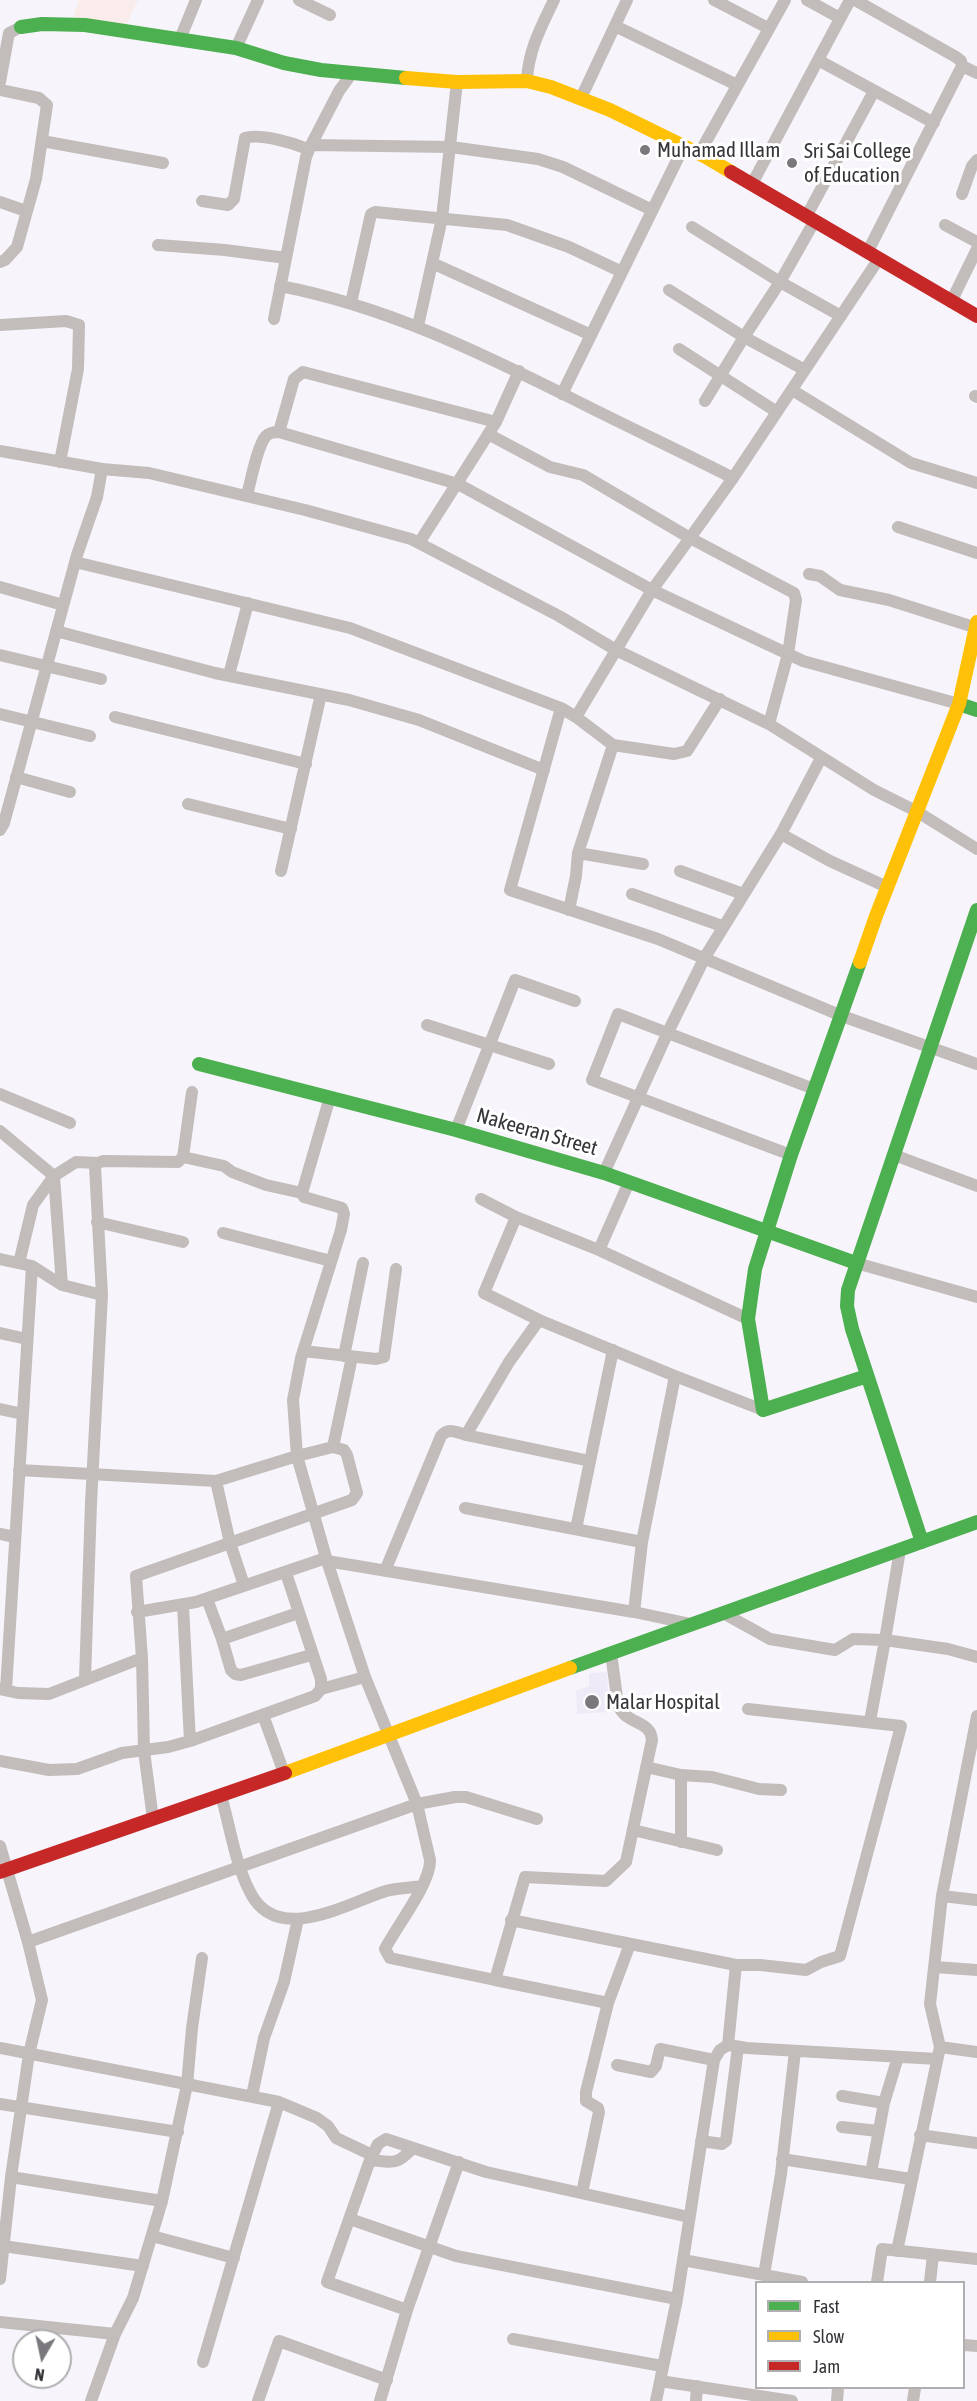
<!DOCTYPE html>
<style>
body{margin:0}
#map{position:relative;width:977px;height:2401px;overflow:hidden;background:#f7f5fb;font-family:"Asap Condensed",sans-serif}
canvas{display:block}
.legend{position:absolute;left:755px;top:2281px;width:210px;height:108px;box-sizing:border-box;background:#fff;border:2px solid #afaeb0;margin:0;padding:8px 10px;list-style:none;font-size:18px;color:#363439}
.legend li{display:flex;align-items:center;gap:12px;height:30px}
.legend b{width:30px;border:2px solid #afaeb0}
.north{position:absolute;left:12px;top:2329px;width:60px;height:60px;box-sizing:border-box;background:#fff;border:2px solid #afaeb0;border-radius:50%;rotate:189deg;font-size:16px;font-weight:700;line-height:24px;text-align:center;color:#363439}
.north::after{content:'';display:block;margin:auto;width:21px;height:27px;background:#7a787d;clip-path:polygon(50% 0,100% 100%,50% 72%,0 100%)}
</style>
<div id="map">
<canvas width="977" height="2401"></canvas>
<ul class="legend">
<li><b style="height:8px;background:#4caf50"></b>Fast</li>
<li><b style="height:8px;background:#ffc107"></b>Slow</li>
<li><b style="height:8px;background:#c62828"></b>Jam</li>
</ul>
<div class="north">N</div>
</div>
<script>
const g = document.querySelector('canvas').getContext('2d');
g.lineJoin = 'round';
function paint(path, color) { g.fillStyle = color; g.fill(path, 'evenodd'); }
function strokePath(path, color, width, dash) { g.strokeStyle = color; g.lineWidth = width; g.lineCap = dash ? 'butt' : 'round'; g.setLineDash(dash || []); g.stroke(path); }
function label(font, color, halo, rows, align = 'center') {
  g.font = font + ' "Asap Condensed",sans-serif'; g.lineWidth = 6; g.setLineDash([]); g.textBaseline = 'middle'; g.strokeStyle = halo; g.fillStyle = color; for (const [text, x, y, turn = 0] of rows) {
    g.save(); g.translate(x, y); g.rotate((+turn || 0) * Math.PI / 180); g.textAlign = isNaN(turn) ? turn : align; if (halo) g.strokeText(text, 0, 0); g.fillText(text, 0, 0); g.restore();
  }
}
const built = new Path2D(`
 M607 1672 609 1712 577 1714 576 1691 589 1686V1673Z`);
const education = new Path2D(`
 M79 0H138L126 26 73 17Z`);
const street = new Path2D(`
 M299 0 330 15
 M714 0 768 28
 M807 0 840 18
 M855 0 956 57 961 61 962 66 867 253
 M615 26 737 85
 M180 39 196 0
 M236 48 258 0
 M818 60 934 123
 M962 66 977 73
 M527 81C528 51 541 27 554 0
 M0 82 9 33 21 27
 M0 90 39 98 47 105 36 179 17 247 5 260 0 262
 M581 98 627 0
 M42 141 163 163
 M311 145 339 91 352 73
 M699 154 785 0
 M752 184 850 0
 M962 194 972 166 977 160
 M202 201 228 205 234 199 245 138C260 133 293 143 308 149
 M0 202 26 211
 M806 217 874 91
 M945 225 977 242
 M692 227 780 282 841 316
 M158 245 225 250 286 258
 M432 263 591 335
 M280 286C385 306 479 352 573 399 626 426 680 451 733 478L878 260
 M669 290 744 337 780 282 814 222
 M951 302 977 249
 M351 303 371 214 375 212 507 225 569 247 622 272
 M274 319 306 157 311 145 451 147 538 159 563 167 652 210
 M0 325 66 321 79 325 78 369 60 462
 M418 326 442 218 457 82
 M679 349 777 412
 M792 390 911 463 977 483
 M562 394 684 146
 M975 396 977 397
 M705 401 744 337 805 370
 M279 432 294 379 303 372 496 422
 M488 434 550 467 583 475 690 538 733 478
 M0 451 102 469 149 473 305 510 411 539 559 616 616 650 769 724 874 790 916 811 977 849
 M247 495C251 481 257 446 266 436 270 432 275 432 279 432L458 484 652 590 803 661 959 704
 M898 527 977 553
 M419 543 496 422 519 371
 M75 562 350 628 561 708
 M809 574 820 576 840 590 889 600 977 628
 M0 587 63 605
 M56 631 215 673 349 700 419 720 544 770
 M0 655 101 679
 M229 675 248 603
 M0 714 90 736
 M115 717 306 764
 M576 717 613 745 674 754 687 751 720 699
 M769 724 788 654 796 600 794 593 690 538 652 590 576 717 561 708 510 890 658 939 842 1016 977 1064
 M16 777 70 792
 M188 804 291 829
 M0 830 4 823 77 555 97 497 102 469
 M781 834 830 861 887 887
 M578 853 643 864
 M281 871 321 694
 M680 871 743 894
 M632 894 722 926
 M569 910 576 876 578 853 613 745
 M427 1025 549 1064
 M0 1094 70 1123
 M330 1097 302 1193 304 1197 342 1208 344 1214 341 1230 301 1358 293 1400 297 1456 327 1561 365 1677 417 1804 430 1860C431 1883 396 1927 385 1949L390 1958 495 1980 525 1877 606 1881 626 1862 652 1740C651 1720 626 1725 618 1705L611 1653
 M456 1130 515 980 575 1001
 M0 1131 54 1176 33 1205 19 1263
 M791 1155 592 1080 618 1014 814 1089
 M894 1155 977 1186
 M183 1157 224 1166 232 1172 266 1185 302 1193
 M604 1173 668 1032 705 957 781 834 821 758
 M481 1199 516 1217 599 1250 748 1319
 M516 1217 484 1293 539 1320
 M97 1222 183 1242
 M223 1233 331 1261
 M599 1250 629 1182
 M0 1259 32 1266 6 1690
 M856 1263 977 1297
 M32 1266 62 1285 102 1295
 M62 1285 54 1176 76 1162 98 1163
 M0 1333 27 1339
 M303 1351 376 1359 384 1357 396 1269
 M344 1356 363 1263
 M675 1376 763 1410
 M0 1409 23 1414
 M466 1435 590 1461
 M333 1447 352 1357
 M19 1470 216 1481 297 1456 333 1447 344 1450 347 1455 357 1493 352 1500 136 1576 142 1658 144 1751 153 1819
 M216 1481 230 1543 244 1585
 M465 1508 642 1542
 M576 1529 613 1350
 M0 1534 15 1537
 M900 1550 885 1640 948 1649 977 1657
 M327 1561 634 1612 691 1624
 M385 1571 441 1436C448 1427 456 1432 466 1435L509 1362 539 1320 675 1376 642 1542 634 1612
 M207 1599 222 1639 231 1670 235 1674 241 1675 311 1655
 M183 1606 190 1741
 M137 1612 196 1602 326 1558
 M723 1613 770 1639 835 1650 853 1639 885 1640 870 1721
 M222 1639 298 1613
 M85 1679 91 1503 102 1295 95 1167 98 1163 103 1161 178 1162 183 1157 192 1092
 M0 1689 18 1693 49 1694 142 1658
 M321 1689 365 1677
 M263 1715 284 1773
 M0 1761 49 1770 77 1769 122 1753 168 1747 190 1741 315 1696 321 1689V1679L286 1573
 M646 1767 681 1775 712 1777 759 1789 781 1790
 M681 1775V1842
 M221 1795C230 1827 235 1863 250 1892 277 1946 345 1904 386 1891 397 1888 410 1888 422 1886
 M633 1830 717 1850
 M0 1846 28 1942 42 2000 29 2054 11 2177 0 2279
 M942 1896 977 1900
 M511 1920 736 1965 728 2045 747 2048 937 2059
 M28 1942 417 1804 455 1797H466L537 1819
 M736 1965H760L806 1970 821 1962 840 1956 901 1726 748 1709
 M935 1967 977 1970
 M495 1980 608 2003
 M940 2047 930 2004 942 1896 977 1716
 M0 2048 279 2102 317 2118 328 2126 336 2138 372 2155
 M617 2065 651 2072 656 2066 660 2049 714 2060
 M252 2096 264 2038 284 1982 298 1919
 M842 2096 884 2103
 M0 2104 178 2132
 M842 2127 878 2131
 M920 2135 977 2143
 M701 2141 722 2144 726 2141 738 2047
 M782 2159 911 2179
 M370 2160C393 2162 396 2166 413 2148
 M871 2173 884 2103 898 2057
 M11 2177 162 2201
 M582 2193 599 2112 598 2108 586 2101V2092L608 2003 630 1944
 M350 2219 456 2256 677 2299
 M152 2236 234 2258
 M3 2246 143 2266
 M897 2251 940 2047 977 2052
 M683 2260 802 2282
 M764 2275 781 2174 795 2051
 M877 2282 882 2249 977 2259
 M930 2282 933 2255
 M407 2310 327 2282 370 2160 378 2144 386 2139 486 2172 689 2217
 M0 2322 115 2334
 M513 2339 662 2366
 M964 2345 977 2346
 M203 2362 279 2102
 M660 2381 792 2401
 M91 2401 115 2334 133 2298 162 2201 187 2085 192 2028 202 1958
 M258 2401 279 2341 387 2380
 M380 2401 407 2310 459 2162
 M656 2401 677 2299 714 2060 720 2050 728 2045
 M696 2401 697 2386
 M837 2401 838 2388
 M913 2401 915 2388`);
const fast = new Path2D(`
 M21 27 42 24 85 25 236 48 284 63 321 70 406 78
 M959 704 977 710
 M860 962 791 1155 755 1269 748 1319 763 1410 867 1376
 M199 1064 456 1130 604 1173 856 1263
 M922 1542 852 1329 847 1306 848 1290 977 910
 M570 1668 977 1522`);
const slow = new Path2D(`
 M406 78 457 82 527 81 551 87 610 110 706 157 731 172
 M860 962 876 916 959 704 977 622
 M285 1773 570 1668`);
const jam = new Path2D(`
 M731 172 977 316
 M0 1872 285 1773`);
const markers = [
 [645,150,6,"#7a787d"],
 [792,163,6,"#7a787d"],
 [592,1702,8,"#7a787d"]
];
const poiNames = [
 ["Muhamad Illam",657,150],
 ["Sri Sai College",804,151],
 ["of Education",804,175],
 ["Malar Hospital",606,1702]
];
const streetNames = [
 ["Nakeeran Street",537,1132,16]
];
paint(built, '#efeaf7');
paint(education, '#faecea');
strokePath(street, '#c2bcba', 12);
strokePath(fast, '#4caf50', 14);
strokePath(slow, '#ffc107', 14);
strokePath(jam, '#c62828', 14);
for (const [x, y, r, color] of markers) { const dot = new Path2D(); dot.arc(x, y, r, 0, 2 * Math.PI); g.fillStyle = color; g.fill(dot); strokePath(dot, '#fff', 2); }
label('21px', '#363439', '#fff', poiNames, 'left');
label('21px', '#363439', '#fff', streetNames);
</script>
